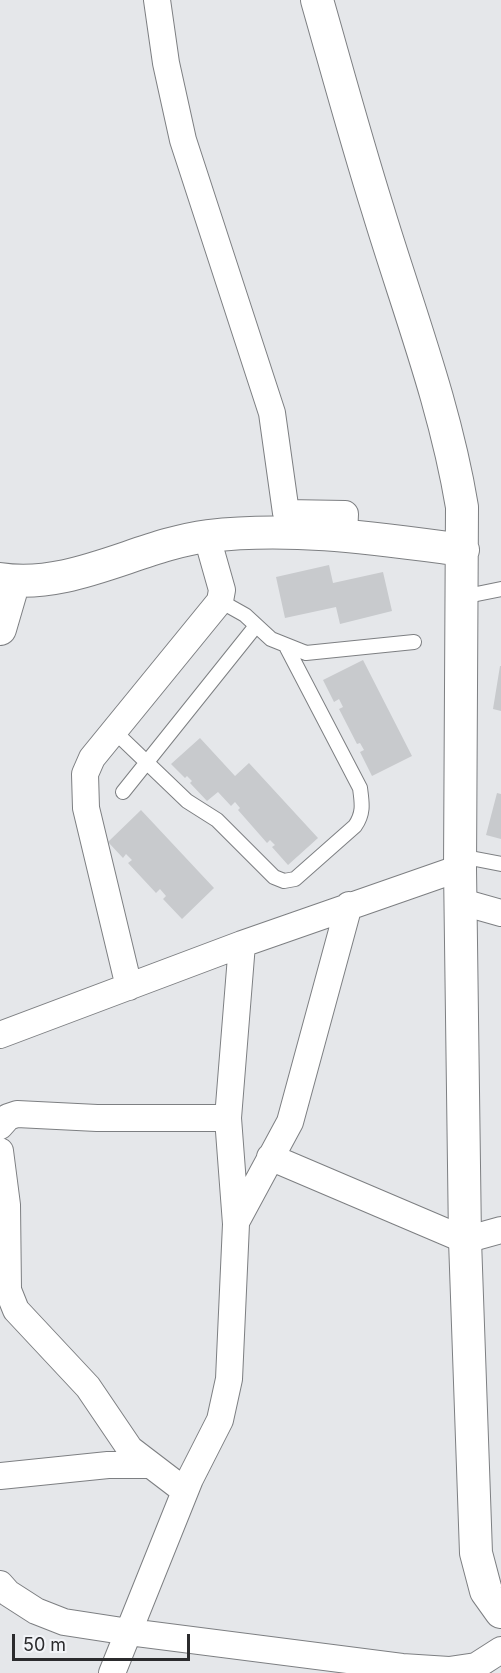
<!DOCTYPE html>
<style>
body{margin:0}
#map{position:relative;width:501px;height:1673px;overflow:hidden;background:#e5e7ea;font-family:Inter,sans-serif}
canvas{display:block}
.scale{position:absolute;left:12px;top:1634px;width:178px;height:27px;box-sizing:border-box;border:3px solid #2b2b2d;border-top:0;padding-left:8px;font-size:18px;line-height:21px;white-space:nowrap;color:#2b2b2d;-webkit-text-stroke:4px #f2f4f8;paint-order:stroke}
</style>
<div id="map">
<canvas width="501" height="1673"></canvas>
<div class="scale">50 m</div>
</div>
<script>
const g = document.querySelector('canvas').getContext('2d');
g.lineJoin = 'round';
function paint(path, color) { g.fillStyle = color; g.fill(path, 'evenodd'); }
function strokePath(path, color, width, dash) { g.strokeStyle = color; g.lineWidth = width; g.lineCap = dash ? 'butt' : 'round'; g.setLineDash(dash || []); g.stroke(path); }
const building = new Path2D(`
 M329 565 333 583 383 572 392 611 340 624 336 607 285 618 276 577Z
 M363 660 412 756 372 776 360 752 364 750 360 743 357 744 339 709 343 707 339 699 334 702 323 680Z
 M500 666H501V711L493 709Z
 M200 738 235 776 249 763 318 838 288 865 272 847 275 845 270 840 267 843 238 810 240 808 235 802 231 806 218 792 207 801 190 783 192 781 187 776 185 778 171 764Z
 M497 793 501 794V839L486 835Z
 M141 810 214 888 182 919 163 899 166 896 160 889 156 893 128 863 132 860 126 854 123 858 108 842Z`);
const service = new Path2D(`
 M462 597 501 589
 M220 601 245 615 271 639 306 653 414 642
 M114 731 187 801 217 820 274 877 284 881 295 879 355 826C364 813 362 803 360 788L287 648
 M123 792 255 627
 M460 856 501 864`);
const minor = new Path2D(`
 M157 0 166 63 183 140 272 413 286 513 345 514 344 535
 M462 902 501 913
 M129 987 86 808 85 774 92 758 220 601 222 590 207 537
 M0 1035 242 944 460 868
 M0 1126 8 1117 17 1114 97 1118H228
 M0 1151 7 1205 8 1290 16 1310 88 1387 130 1449 185 1491
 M270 1157 465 1240 501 1230
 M236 1222 290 1122 349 905
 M0 1476 108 1465H149
 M0 1584 8 1593 36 1611 64 1622 129 1632 402 1667 449 1670 476 1666 501 1650
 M112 1673 190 1479 220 1420 229 1379 236 1224 228 1118 242 944`);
const tertiary = new Path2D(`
 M317 0C337 70 356 140 378 210 408 309 445 404 462 507L460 868 465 1240 476 1553 486 1591 501 1612
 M0 579C73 590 138 545 208 536 294 526 378 539 463 550
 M0 629 14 581`);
paint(building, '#c8cacd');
strokePath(service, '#7d7f82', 16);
strokePath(minor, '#7d7f82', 28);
strokePath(tertiary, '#7d7f82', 34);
strokePath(service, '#fff', 14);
strokePath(minor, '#fff', 26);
strokePath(tertiary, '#fff', 32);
</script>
